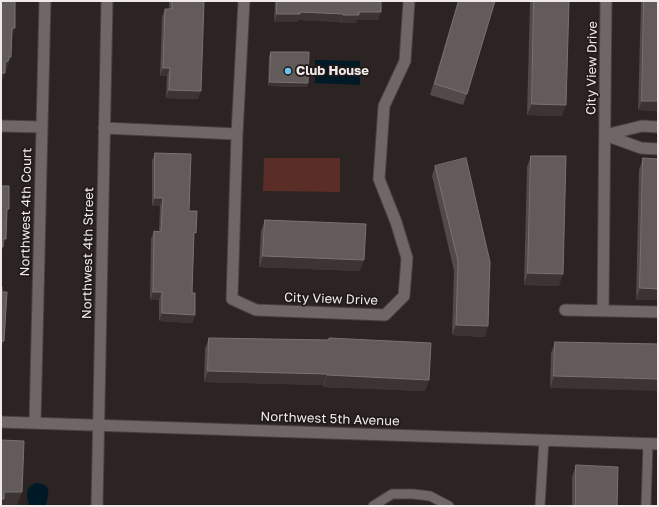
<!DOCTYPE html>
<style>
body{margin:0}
#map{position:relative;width:659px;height:507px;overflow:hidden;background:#2b2422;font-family:"Golos Text",sans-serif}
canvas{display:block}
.frame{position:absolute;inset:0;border:2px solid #efeae9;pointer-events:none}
</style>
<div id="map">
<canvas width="659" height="507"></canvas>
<div class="frame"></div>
</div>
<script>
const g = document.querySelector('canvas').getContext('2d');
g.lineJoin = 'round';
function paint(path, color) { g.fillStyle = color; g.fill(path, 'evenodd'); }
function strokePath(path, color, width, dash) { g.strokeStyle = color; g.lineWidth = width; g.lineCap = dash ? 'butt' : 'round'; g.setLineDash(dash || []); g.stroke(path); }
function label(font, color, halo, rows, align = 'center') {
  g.font = font + ' "Golos Text",sans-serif'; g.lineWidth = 3.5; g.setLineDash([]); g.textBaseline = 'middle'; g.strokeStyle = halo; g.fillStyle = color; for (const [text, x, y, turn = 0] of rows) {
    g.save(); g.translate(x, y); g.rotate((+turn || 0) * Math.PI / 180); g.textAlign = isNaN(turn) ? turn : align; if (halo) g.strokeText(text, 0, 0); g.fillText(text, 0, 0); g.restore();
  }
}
const green = new Path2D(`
 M264 158H340V192L263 191Z`);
const water = new Path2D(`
 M315 60 360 61V85L315 83Z
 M35 483C54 484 48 493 46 506H28L29 504C26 495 25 488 35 483Z`);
const service = new Path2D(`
 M373 506 392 494H413L430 496 449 506
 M540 506 544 440
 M646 506 648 443`);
const minor = new Path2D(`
 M244 1 237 134 232 299 256 310 385 315 404 296 407 258 396 222 379 179 384 106 405 61 409 1
 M1 126 42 127
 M104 128 237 134
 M605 135 641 148 658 149
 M605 135 642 126 658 127
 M565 310 658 312
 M603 310 606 1
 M1 422 658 444
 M35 423 45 1`);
const tertiary = new Path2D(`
 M97 506 107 1`);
const wall = new Path2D(`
 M169 1H204L198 99 166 98 167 76H160L162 17 165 9H169Z
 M275 1H381L378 20H357L356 23H340V22L298 20 297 22H274Z
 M458 1H495L467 94 463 105 430 95Z
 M530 1H569L562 116 527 115Z
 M641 1H658V111L638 110Z
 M271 52 308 83 307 87 268 86 269 56Z
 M155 153 189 211 193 239 192 293 195 315 192 323 159 321V300H150L151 239 154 231 159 232 160 206H152V161Z
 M531 156 559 286 524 285 527 167Z
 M643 158 658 300H636L639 170Z
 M435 166 485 337 452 335 454 271 432 176Z
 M265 220 360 271 259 267 261 231Z
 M209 338 328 340 329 338 425 391 323 387V385L204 382 205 349Z
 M555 342 658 344 550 388 551 353Z
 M576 465 617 506H572V477Z`);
const shadedWall = new Path2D(`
 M300 12 343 14 340 22 298 20 297 22H274L277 14Z
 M359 12H381L378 20H357L356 23H340L343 15Z
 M12 28H15L8 47Z
 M9 57H11L1 84V73L5 62Z
 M163 68H170L167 76H160Z
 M270 82 308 83 307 87 268 86Z
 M169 90 201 91 198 99 166 98Z
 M642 101H658V111L638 110Z
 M532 104 566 105 562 116 527 115Z
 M155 198H163L160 206H152Z
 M3 239H6L1 253V245Z
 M263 256 364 260 360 271 259 267Z
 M528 273 563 274 559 286 524 285Z
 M640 288 658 289V300H636Z
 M153 292H162L159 300H150Z
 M162 313 195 315 192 323 159 321Z
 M456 325 488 326 485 337 452 335Z
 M1 341H4L1 351Z
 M208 371 327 374 323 385 204 382Z
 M327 375 429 380 425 391 323 387Z
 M554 376 658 379V391L550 388Z
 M4 492H22L17 506H1V499Z`);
const building = new Path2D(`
 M1 1H15V28H12L11 57H9L8 61 5 62V73H1Z
 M172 1H204L201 91 169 90 170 68H163L165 9H172Z
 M277 1H381V12H359V15H343V14L300 12V14H277Z
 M459 1H495L467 94 435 84Z
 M534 1H569L566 105 532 104Z
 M644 1H658V101H642Z
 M271 52H309L308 83 270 82Z
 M155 153 191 154 189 211H197L196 233 194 232 192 293H195V315L162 313V292H153L154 231 161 232 163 198H155Z
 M531 156H566L563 274 528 273Z
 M466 158 490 262 488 326 456 325 458 261 435 166Z
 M643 158 658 159V289L640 288Z
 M1 186H9V209H7L6 239H3V247H1Z
 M265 220 366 224 364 260 263 256Z
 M1 287H2V292H7L4 341H1V347Z
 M209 338 329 340V338L431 343 429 380 327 375V374L208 371Z
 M555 342 658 344V379L554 376Z
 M1 440 24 441 22 492H4V499H1Z
 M576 465 618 467 617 506H576Z`);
const markers = [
 [288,71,4,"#69c4f1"]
];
const streetNames = [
 ["City View Drive",592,68,-89],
 ["Northwest 4th Court",26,212,-89],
 ["Northwest 4th Street",88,253,-89],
 ["City View Drive",331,299,2],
 ["Northwest 5th Avenue",330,419,2]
];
const poiNames = [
 ["Club House",296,71]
];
paint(green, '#5a2e27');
paint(water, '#001927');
strokePath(service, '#484241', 11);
strokePath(minor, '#484241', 13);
strokePath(tertiary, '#484241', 13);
strokePath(service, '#6f6665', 9);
strokePath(minor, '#6f6665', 11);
strokePath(tertiary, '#6f6665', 11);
paint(wall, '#514a48');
paint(shadedWall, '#3b3432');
paint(building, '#625b59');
strokePath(building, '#787270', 1);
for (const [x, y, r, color] of markers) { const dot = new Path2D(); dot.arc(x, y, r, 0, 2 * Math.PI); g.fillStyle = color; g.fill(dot); strokePath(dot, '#211a19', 1.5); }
label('13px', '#efeae9', '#211a19', streetNames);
label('bold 13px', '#efeae9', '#211a19', poiNames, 'left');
</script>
